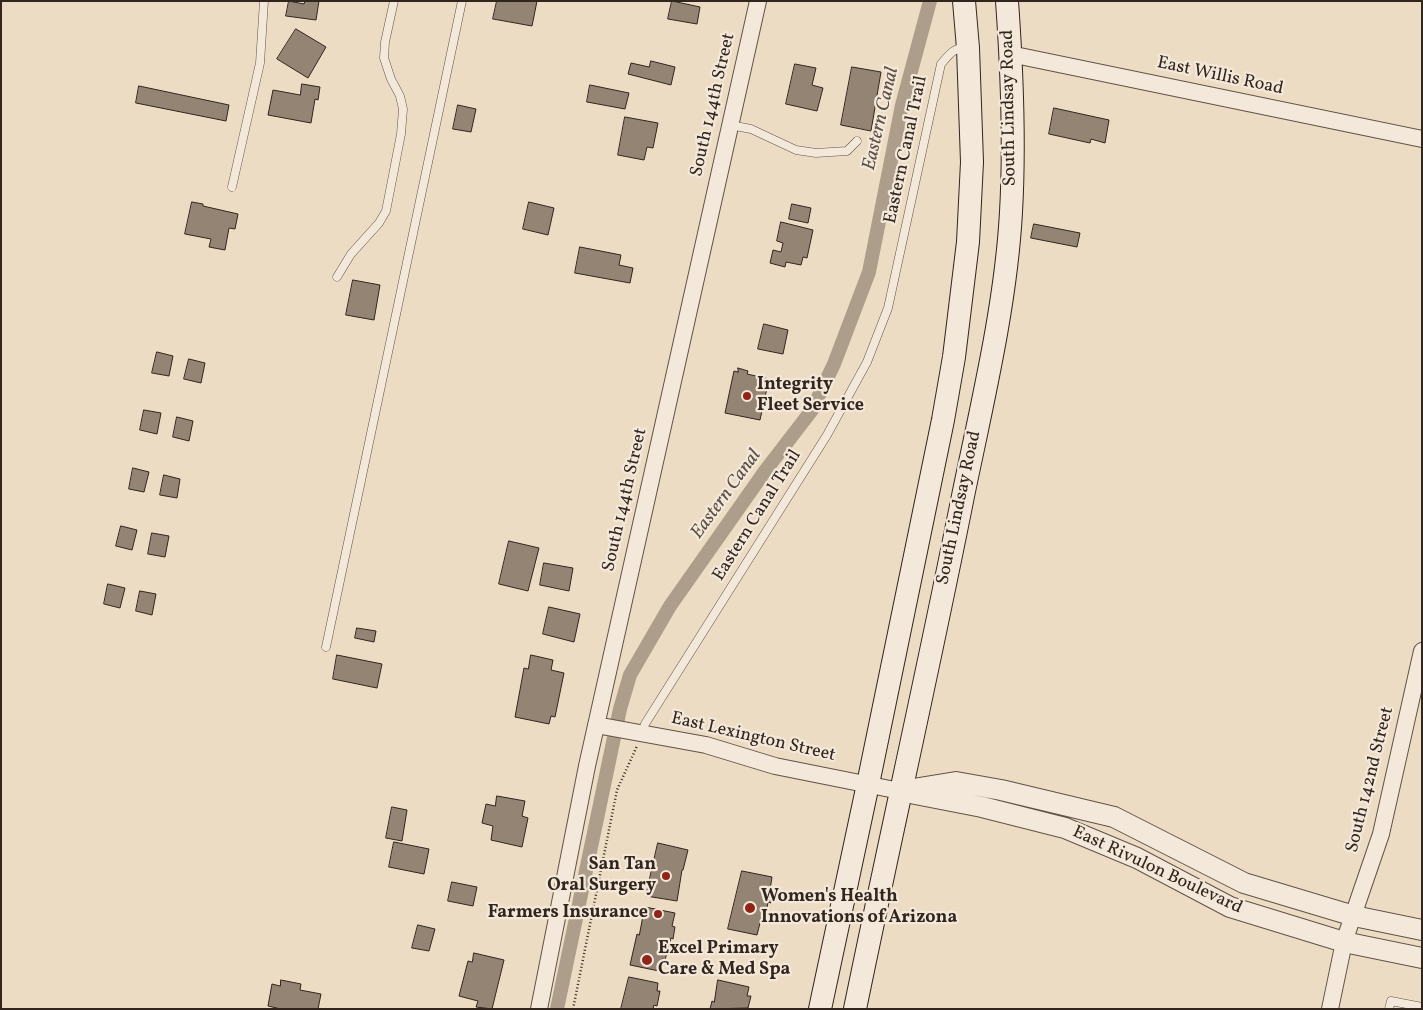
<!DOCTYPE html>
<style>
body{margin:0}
#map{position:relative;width:1423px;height:1010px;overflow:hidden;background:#eddcc4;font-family:Vollkorn,serif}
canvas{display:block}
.frame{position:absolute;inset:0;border:2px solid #31251d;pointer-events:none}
</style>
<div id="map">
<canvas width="1423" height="1010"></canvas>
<div class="frame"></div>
</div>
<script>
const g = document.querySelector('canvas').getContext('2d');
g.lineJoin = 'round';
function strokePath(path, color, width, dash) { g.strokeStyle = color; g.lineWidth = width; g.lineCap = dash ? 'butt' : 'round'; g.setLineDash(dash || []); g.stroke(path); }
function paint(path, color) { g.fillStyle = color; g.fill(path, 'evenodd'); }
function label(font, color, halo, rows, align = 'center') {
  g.font = font + ' Vollkorn,serif'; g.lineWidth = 4.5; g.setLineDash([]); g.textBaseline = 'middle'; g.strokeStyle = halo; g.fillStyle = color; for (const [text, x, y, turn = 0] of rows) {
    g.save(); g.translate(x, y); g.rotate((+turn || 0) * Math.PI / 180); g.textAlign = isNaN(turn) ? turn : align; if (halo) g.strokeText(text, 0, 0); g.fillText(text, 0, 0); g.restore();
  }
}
const canal = new Path2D(`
 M557 1009 620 709 630 675 670 606 765 471 812 410 834 364 869 272 902 105 930 1`);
const building = new Path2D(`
 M289 1 304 4 305 1H319L316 20 286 16Z
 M497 1H537L532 26 493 19Z
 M672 1 700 7 697 24 668 19Z
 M296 29 326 47 308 78 277 59Z
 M651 61 675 67 671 85 628 74 631 63 649 67Z
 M795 64 816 68 812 85 823 88 817 111 786 104Z
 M852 67 881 72 871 131 841 125Z
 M302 84 320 87 318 100 315 99 311 123 268 115 273 90 300 95Z
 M590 85 629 93 625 109 587 102Z
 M139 86 229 105 226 121 136 103Z
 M458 105 476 109 471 132 453 129Z
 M1054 108 1109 120 1105 143 1091 139 1090 143 1049 134Z
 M625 117 658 123 653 148 647 147 644 160 618 155Z
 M192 202 203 204V206L238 214 235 229 229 228 225 250 209 247 211 239 185 234Z
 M529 202 554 208 548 235 523 229Z
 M792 204 811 208 808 223 789 219Z
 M781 222 813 230 807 258 803 257 801 265 786 262 785 267 770 263 773 250 781 252 783 243 777 241Z
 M1034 224 1080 233 1077 247 1031 238Z
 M580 247 621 255 619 265 633 268 630 283 575 273Z
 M353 280 380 285 374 320 346 315Z
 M764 324 788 330 783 354 758 349Z
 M157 352 173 356 169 376 152 373Z
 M189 359 205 363 201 383 184 379Z
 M738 368 748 371 747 374 769 379 760 420 725 413 734 371 738 372Z
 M144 410 161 413 157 434 140 430Z
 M177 417 193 421 189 441 173 437Z
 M133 468 149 472 144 492 129 489Z
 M164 475 180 479 177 498 160 495Z
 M121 526 137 530 132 550 116 546Z
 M152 533 169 536 165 557 148 554Z
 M509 541 539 548 528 591 499 584Z
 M544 563 573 568 569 591 540 585Z
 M108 584 125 588 120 608 104 604Z
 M140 591 156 594 152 615 136 611Z
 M549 607 580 614 574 642 543 634Z
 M357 628 376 631 374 642 355 638Z
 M337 655 382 664 377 688 333 679Z
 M531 655 553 660 551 670 564 673 555 717 551 716 549 724 515 717 524 668 528 669Z
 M497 796 525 801 522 816 528 818 522 847 491 840 493 826 482 823 486 804 495 806Z
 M392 807 407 810 402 841 386 838Z
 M394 842 429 849 424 874 389 867Z
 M658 843 688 850 683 870H682L677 901 646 896Z
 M742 871 772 877 770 890 773 891 771 903 768 902 766 914H764L762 923H760L757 935 728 929Z
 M452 882 477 887 473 906 448 901Z
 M645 907 675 913 672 926 675 927 673 939 671 938 665 960 662 959 659 971 630 965 637 934 639 935Z
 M418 925 435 929 429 951 412 948Z
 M474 953 504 960 492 1009 476 1007 478 1001 459 996 468 961 472 962Z
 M629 977 658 983 657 991H660L657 1006 654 1005 653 1009H621Z
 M281 980 301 984 300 990 321 994 318 1009H281L268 1006 272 984 280 986Z
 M718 980 749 987 747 996H751L748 1008 710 1009 712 1001 714 1002Z`);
const path = new Path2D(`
 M573 1009 617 790 637 746`);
const service = new Path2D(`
 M730 125 751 129 796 150 816 153 847 151 857 141
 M232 187 260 63 264 1
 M337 277 351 254 379 223 386 211 401 134 403 109 400 96 391 79 384 58 385 42 394 1
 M326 647 462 1
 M642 733 645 724 827 435 867 362 888 308 941 64C948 56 954 47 965 48
 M1389 1009 1391 1001 1422 1007`);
const minor = new Path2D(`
 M1010 54 1422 139
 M596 725 706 745 775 766 900 791
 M539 1009 587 766 758 1
 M1330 1009 1344 942 1381 834 1422 651`);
const tertiary = new Path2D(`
 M913 789 956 782 1001 790 1114 817 1244 883 1354 916 1422 930
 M900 791 982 807 1065 828 1137 858 1230 907 1344 942 1422 958`);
const secondary = new Path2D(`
 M820 1009 868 784 943 420 954 357 968 242 972 162 968 48 964 1
 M855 1009C890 838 929 667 963 496 982 404 1006 305 1011 212 1015 142 1012 71 1007 1`);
const markers = [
 [747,396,5,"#8f2418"],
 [666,876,5,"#8f2418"],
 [750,908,6,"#8f2418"],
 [658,914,5,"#8f2418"],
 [647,960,6,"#8f2418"]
];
const streetNames = [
 ["East Willis Road",1220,77,12],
 ["South 144th Street",714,105,-77],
 ["South Lindsay Road",1010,108,-91],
 ["Eastern Canal Trail",907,150,-78],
 ["South 144th Street",626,500,-77],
 ["South Lindsay Road",960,508,-78],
 ["Eastern Canal Trail",758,516,-58],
 ["East Lexington Street",753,738,13],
 ["South 142nd Street",1371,780,-76],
 ["East Rivulon Boulevard",1157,871,25]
];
const poiNames = [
 ["Integrity",757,386],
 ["Fleet Service",757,407],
 ["San Tan",656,866,"right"],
 ["Oral Surgery",656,887,"right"],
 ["Women's Health",761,898],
 ["Innovations of Arizona",761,919],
 ["Farmers Insurance",648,914,"right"],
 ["Excel Primary",658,950],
 ["Care & Med Spa",658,971]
];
const waterNames = [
 ["Eastern Canal",882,119,-77],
 ["Eastern Canal",727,495,-54]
];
strokePath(canal, '#ad9e8b', 14);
paint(building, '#938474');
strokePath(building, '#31251d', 1);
strokePath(service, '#605347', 9);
strokePath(minor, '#605347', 18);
strokePath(tertiary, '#605347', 22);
strokePath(secondary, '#31251d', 24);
strokePath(path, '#31251d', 2.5, [1, 2.5]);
strokePath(service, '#f3e8d9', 8);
strokePath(minor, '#f3e8d9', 16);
strokePath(tertiary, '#f3e8d9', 20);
strokePath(secondary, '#f3e8d9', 22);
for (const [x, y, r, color] of markers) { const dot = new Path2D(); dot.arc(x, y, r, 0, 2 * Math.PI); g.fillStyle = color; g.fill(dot); strokePath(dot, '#f3e8d9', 2); }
label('18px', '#31251d', '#f3e8d9', streetNames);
label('bold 18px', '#31251d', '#f3e8d9', poiNames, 'left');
label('italic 19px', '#5c4f44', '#f3e8d9', waterNames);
</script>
